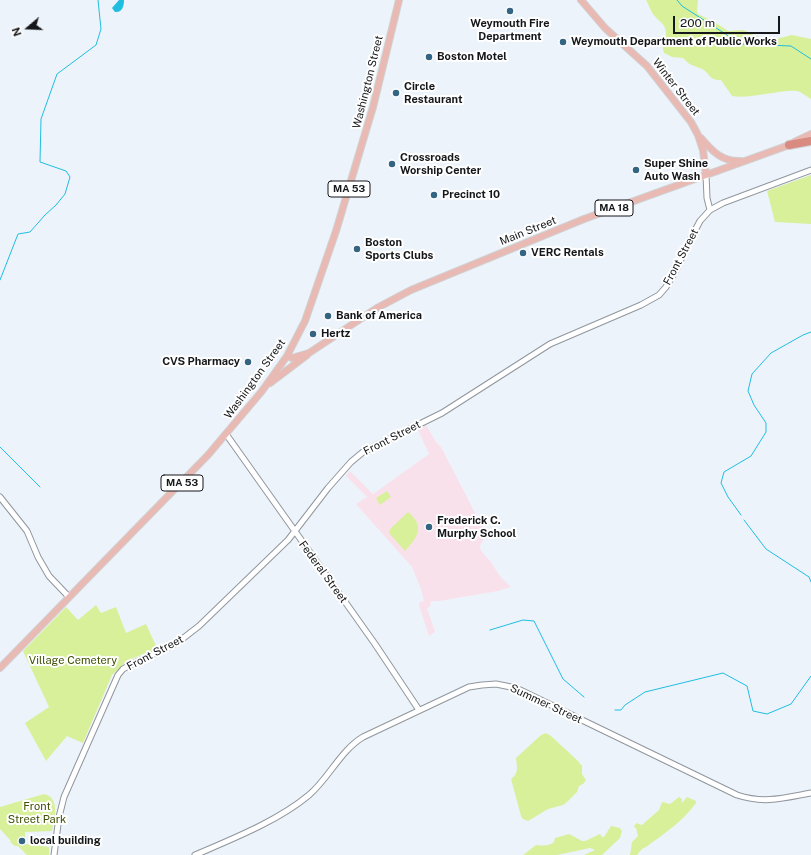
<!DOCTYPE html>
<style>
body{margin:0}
#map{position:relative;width:811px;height:855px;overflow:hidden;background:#edf3fb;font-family:"Public Sans",sans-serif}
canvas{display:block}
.north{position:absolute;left:8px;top:8px;width:40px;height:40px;-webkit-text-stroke:3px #fff;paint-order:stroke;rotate:251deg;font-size:11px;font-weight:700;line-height:16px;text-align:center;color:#15171a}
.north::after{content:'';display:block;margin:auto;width:14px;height:18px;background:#15171a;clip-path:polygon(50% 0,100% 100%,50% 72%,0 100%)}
.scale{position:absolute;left:673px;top:16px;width:107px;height:18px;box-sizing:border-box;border:2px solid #15171a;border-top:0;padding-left:5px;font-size:12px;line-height:14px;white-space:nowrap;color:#15171a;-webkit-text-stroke:3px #fff;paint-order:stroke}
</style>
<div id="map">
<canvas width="811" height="855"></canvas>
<div class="north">N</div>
<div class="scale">200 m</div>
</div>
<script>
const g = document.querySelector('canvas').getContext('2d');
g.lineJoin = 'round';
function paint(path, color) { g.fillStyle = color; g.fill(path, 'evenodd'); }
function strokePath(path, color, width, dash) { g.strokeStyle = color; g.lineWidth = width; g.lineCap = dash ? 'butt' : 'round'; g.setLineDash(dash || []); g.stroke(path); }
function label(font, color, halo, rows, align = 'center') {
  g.font = font + ' "Public Sans",sans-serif'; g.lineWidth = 4; g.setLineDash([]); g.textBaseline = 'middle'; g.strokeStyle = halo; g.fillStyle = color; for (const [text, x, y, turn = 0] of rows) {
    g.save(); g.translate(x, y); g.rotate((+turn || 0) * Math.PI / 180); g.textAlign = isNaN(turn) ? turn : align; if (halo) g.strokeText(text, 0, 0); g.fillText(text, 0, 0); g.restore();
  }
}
const education = new Path2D(`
 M426 425 436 442 441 447 486 534 480 546 481 551 491 562 499 575 511 587 498 591 439 601H431L430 607 427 608 435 632 429 636 419 605 420 602 424 601 421 589 412 567 356 504 367 497 346 476 350 471 373 494 429 454 418 430Z`);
const green = new Path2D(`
 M646 0H698L697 11 698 14 716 23 728 31 743 30 766 40H772L792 35 811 39V99C807 97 804 94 800 92 788 87 750 100 732 96L721 80C708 80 711 74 702 69 693 65 690 66 683 58L672 57 664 53C660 43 667 40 666 32 665 23 658 21 653 14 650 10 649 5 646 0Z
 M811 175V224L775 222 767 191Z
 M387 491 391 497 380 505 376 498Z
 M408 512C426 526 417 538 405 551L389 533 390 529Z
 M96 605 101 613 116 607 126 633 146 624 157 648 127 661 112 675 83 743 67 736 46 761 25 723 49 707 23 651 66 607 78 620Z
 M546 733 551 736 578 761 582 766V774L586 780 583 784 579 786 577 792 567 802 563 805 548 809 528 821 523 819 521 816 511 779C519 773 517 768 516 758L541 735Z
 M44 794C61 798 54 819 52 831L25 832V838H22L20 841 22 844 24 842 26 844 49 847V855H27L18 846H15L10 842 11 841 0 829V807Z
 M679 797 682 799V803L687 797 696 801V803C683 821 664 834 646 847L642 849 637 855H630L632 842 638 836 636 828 634 827 636 823 642 825 659 810 662 802 670 804Z
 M611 826 620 828 622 831 620 838 602 855H584L595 850 590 848 557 855H523L536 845C543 846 549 846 554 842L555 838 569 834 582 841H585L600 834 602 837H604Z`);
const water = new Path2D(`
 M119 0H124C124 6 122 13 115 12L112 8Z`);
const stream = new Path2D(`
 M677 0 682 6 741 44 791 46 811 59
 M0 280 18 234 30 232 45 215 56 205 65 194 70 177 66 171 40 162 41 119 57 74 96 45 101 29 98 0
 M0 447 40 487
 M741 515 728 497 721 483 724 472 751 456 766 432V423L754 405 748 391 752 374 771 353 803 335 811 332
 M744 520 766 549 809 577 811 582
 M490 630 523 620 534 621 563 679 584 697
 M615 710H621L625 705 645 692 723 673 747 686 753 711 767 714 791 704 811 676`);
const minor = new Path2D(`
 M706 175 707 198 710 210
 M226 434 375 644 419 710
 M0 497 27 531 38 557 49 576 69 597
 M54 855 59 817 64 797 118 675 123 669 132 664 177 643 199 626 288 540 328 488 351 462 363 452 442 413 550 344 641 305 659 295 666 287 675 272 691 238 700 221 710 210 723 203 811 170
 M195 855C232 839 278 821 309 795 329 778 340 751 363 737L469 687 482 685 496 684 511 687 520 690 737 795C764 804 784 798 811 793`);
const major = new Path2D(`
 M581 0 605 28 647 66 691 122 698 135 703 150 706 175
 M701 138C712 151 722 162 741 161
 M794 142 811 134
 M287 356 292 358 309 353 377 308 411 290 584 219 792 144
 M270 383 307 355
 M0 668 208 455 262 391 287 356 305 321 336 231 373 107 399 0`);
const highway = new Path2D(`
 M789 145 811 141`);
const markers = [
 [510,11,4,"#336583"],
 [563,42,4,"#336583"],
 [429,57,4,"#336583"],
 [396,93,4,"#336583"],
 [392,164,4,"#336583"],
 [636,170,4,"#336583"],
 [434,195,4,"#336583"],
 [357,249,4,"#336583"],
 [523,253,4,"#336583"],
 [328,316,4,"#336583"],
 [313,334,4,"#336583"],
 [248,362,4,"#336583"],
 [429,527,4,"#336583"],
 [22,841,4,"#336583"]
];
const shields = [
 [349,189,42],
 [614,208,38],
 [182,483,42]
];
const shieldNames = [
 ["MA 53",349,189],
 ["MA 18",614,208],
 ["MA 53",182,483]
];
const poiNames = [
 ["Weymouth Fire",510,24,"center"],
 ["Department",510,37,"center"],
 ["Weymouth Department of Public Works",571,42],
 ["Boston Motel",437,57],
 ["Circle",404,87],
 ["Restaurant",404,100],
 ["Crossroads",400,158],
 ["Worship Center",400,171],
 ["Super Shine",644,164],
 ["Auto Wash",644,177],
 ["Precinct 10",442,195],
 ["Boston",365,243],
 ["Sports Clubs",365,256],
 ["VERC Rentals",531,253],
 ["Bank of America",336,316],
 ["Hertz",321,334],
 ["CVS Pharmacy",240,362,"right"],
 ["Frederick C.",437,521],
 ["Murphy School",437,534],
 ["local building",30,841]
];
const streetNames = [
 ["Washington Street",368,82,-76],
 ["Winter Street",676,87,52],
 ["Main Street",528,231,-22],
 ["Front Street",681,257,-62],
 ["Washington Street",255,379,-54],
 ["Front Street",392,438,-27],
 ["Federal Street",323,572,54],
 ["Front Street",155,653,-28],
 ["Summer Street",546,704,25]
];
const parkNames = [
 ["Village Cemetery",73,661],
 ["Front",37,807],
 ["Street Park",37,820]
];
paint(education, '#f9e1ec');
paint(green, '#d8f09a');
paint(water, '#1fbee0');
strokePath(stream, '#1fbee0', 1);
strokePath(minor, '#90969d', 7);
strokePath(major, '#d0d1d1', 8);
strokePath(highway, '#d0d1d1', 10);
strokePath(minor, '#fff', 5);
strokePath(major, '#e9b9b3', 6);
strokePath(highway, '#da8b81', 8);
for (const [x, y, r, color] of markers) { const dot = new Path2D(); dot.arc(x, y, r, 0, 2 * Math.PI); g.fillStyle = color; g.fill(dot); strokePath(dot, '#fff', 1.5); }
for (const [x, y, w] of shields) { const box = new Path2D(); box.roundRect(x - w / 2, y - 8, w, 16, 3); g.fillStyle = '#fff'; g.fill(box); strokePath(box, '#15171a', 1); }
label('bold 10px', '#15171a', null, shieldNames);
label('bold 11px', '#15171a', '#fff', poiNames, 'left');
label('11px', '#15171a', '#fff', streetNames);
label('11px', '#404f03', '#fff', parkNames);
</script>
